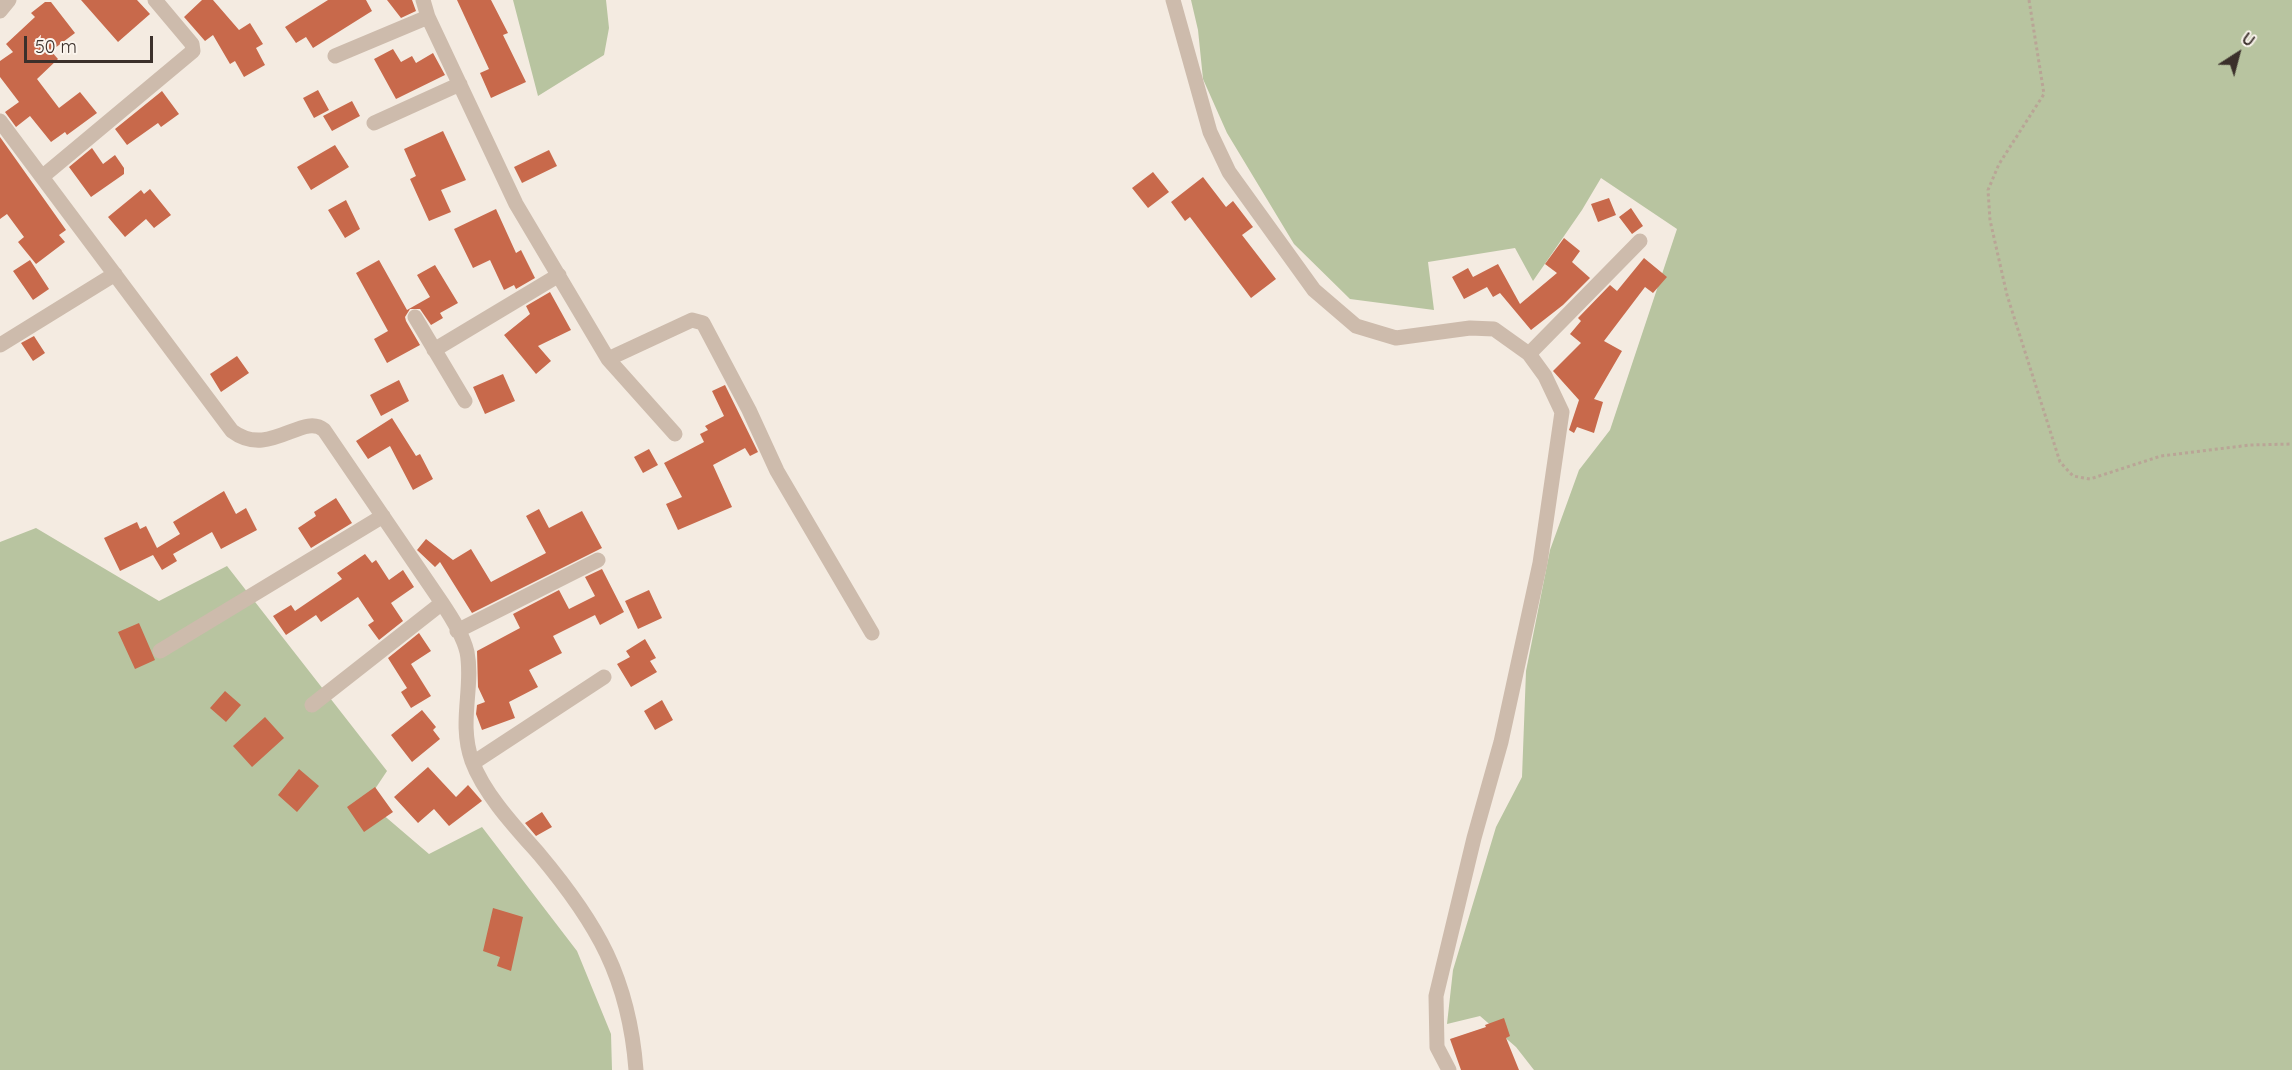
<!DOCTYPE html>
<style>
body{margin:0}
#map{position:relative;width:2292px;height:1070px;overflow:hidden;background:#f4ebe1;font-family:Quicksand,sans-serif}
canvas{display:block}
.north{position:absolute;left:2208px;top:24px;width:60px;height:60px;-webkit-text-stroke:4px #fbf5ee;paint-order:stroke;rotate:36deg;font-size:16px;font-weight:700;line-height:24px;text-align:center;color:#3b302b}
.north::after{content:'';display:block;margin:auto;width:21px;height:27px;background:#3b302b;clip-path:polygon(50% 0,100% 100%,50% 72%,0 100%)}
.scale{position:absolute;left:24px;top:36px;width:129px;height:27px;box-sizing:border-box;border:3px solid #3b302b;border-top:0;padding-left:8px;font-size:18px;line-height:21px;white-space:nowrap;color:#3b302b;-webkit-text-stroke:4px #fbf5ee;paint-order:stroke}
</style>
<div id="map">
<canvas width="2292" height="1070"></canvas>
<div class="north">U</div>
<div class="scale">50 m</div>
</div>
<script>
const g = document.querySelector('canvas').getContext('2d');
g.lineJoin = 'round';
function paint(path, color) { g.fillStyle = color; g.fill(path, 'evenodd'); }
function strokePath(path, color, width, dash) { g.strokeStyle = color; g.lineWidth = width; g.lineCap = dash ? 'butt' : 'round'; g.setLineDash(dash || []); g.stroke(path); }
const green = new Path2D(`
 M513 0H606L609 28 604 55 538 96Z
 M1191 0H2292V1070H1534L1516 1047 1480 1016 1447 1024 1453 970 1496 827 1522 777 1526 671 1550 550 1579 470 1610 430 1677 229 1601 178 1582 210 1533 281 1515 248 1428 262 1434 310 1350 299 1294 244 1227 133 1203 79 1198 30Z
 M36 528 159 601 227 566 387 771 367 801 429 854 482 827 577 951 611 1034 612 1070H0V542Z`);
const building = new Path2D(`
 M81 0H137L150 14 118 42Z
 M202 0H213L239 30 250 23 263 44 256 48 265 65 244 77 235 61 230 64 213 35 205 41 184 17Z
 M328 0H366L372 11 313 48 306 37 296 43 285 27Z
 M387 0H412L416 11 401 18Z
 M457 0H491L508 33 503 35 526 82 491 98 480 73 489 69Z
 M45 2H51L75 33 51 51 58 59 37 79 59 108 80 92 97 113 67 135 65 132 51 142 30 116 16 127 5 112 19 102 0 77V61L13 52 6 44 35 17 31 13Z
 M393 49 401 62 412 56 416 63 433 53 445 75 396 99 374 59Z
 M318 90 329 110 314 118 303 98Z
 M162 91 179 114 161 127 158 123 127 145 115 129Z
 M352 101 360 116 332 131 323 116Z
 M443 131 466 180 441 190 451 212 429 221 410 179 416 176 404 149Z
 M0 137 66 230 59 235 65 242 36 264 18 242 24 237 7 214 0 219Z
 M335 145 349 167 311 190 297 167Z
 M92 148 103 164 115 155 124 168V174L91 197 69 167Z
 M549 150 557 166 522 183 514 167Z
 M1153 172 1169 192 1148 208 1132 188Z
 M1203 177 1226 207 1233 201 1253 227 1242 235 1276 279 1251 298 1190 217 1185 221 1171 202Z
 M150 189 171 215 154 228 146 219 125 237 108 217 141 190 144 194Z
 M1609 198 1616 215 1598 222 1591 204Z
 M346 200 360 229 345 238 328 210Z
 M1631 208 1643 226 1632 234 1619 217Z
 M496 209 516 253 521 250 535 278 516 289 514 285 504 290 490 260 473 268 454 229Z
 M1564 238 1580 251 1572 262 1590 278 1563 305 1531 330 1500 293 1493 297 1487 287 1464 299 1452 277 1468 268 1473 277 1498 264 1520 304 1557 273 1545 264Z
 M1644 258 1667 277 1653 293 1645 287 1604 341 1622 351 1594 399 1603 402 1594 433 1577 427 1574 433 1569 430 1579 400 1553 371 1581 343 1570 334 1581 321 1578 318 1610 285 1617 291Z
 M30 260 49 289 33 300 13 271Z
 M379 260 407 310 430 297 417 275 435 265 458 303 440 313 443 318 431 325 420 309H410L405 317 406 321 420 345 387 363 374 339 388 331 356 273Z
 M550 292 571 330 538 346 551 361 536 374 504 335 530 314 526 306Z
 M34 336 45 353 33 361 21 343Z
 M237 356 249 373 221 392 210 374Z
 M503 374 515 401 485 414 473 387Z
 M399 380 409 401 381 416 370 395Z
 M725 385 758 452 750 456 745 448 713 465 732 507 678 530 666 504 682 497 664 463 704 442 700 434 708 430 705 426 724 416 712 391Z
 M392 418 416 456 420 454 433 479 413 490 390 446 368 459 356 441Z
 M649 449 658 465 643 473 634 457Z
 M224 491 236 514 246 508 257 530 221 549 212 532 173 554 177 561 162 570 153 555 120 571 104 538 137 522 140 529 146 526 157 548 180 534 173 522Z
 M336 498 352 523 311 548 298 528 316 516 314 512Z
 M539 509 549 528 582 511 602 548 472 613 440 562 435 567 417 550 426 539 453 560 471 549 491 582 546 553 526 516Z
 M365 554 372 563 376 560 389 580 403 570 414 587 391 603 403 621 379 640 368 625 374 621 358 597 321 622 316 615 286 635 273 616 291 605 295 611 342 579 337 573Z
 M602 569 624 612 600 625 595 615 553 636 562 653 529 670 538 687 509 702 515 718 482 730 476 714 477 705 485 702 478 687 477 651 520 628 513 614 559 590 569 609 595 596 585 577Z
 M649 590 662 618 638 629 625 601Z
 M139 623 155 660 135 669 118 632Z
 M419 633 431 651 411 664 431 696 411 708 401 692 407 688 388 658Z
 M645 639 656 658 650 661 657 672 631 687 617 664 630 657 626 651Z
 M225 691 241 705 226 722 210 708Z
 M662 700 673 720 655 730 644 711Z
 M422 710 436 727 433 730 440 739 412 762 391 735Z
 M265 717 284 738 252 767 233 746Z
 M428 767 456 797 468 785 482 801 449 826 434 809 418 823 394 797Z
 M299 769 319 786 297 812 278 795Z
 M375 787 393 812 364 832 347 807Z
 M542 812 552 827 536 836 525 823Z
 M493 908 523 917 511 971 497 966 500 957 483 951Z
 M1504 1018 1510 1036 1506 1038 1519 1070H1461L1450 1039 1486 1027 1485 1025Z`);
const path = new Path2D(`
 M2029 0 2044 94 1999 164 1988 190 1990 220 2007 295 2060 462 2073 476 2090 479 2161 456 2250 445 2292 444`);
const minor = new Path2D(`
 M423 0 428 17 516 204 608 359 692 320 703 323 749 410 777 471 872 633
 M1173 0 1210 132 1229 172 1314 290 1356 326 1396 338 1470 328 1494 329 1529 354 1545 376 1562 412 1540 563 1501 742 1474 838 1436 996 1437 1047 1449 1070
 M0 11 9 0
 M335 56 428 17
 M0 121 232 431C269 459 303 412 324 430L442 603C452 618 463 635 467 652 474 687 458 722 472 761 484 794 516 828 539 854 597 923 629 978 636 1070
 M374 123 460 84
 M42 177 193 51 192 44 155 0
 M415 317 465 401
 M0 345 115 274
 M434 350 559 275
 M1529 354 1640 241
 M608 359 675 434
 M457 631 598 560
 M160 651 383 516
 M312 705 442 603
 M473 763 604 677`);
paint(green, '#b8c4a0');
paint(building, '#c8694b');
strokePath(path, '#b9a596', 3, [3, 3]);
strokePath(minor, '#cdbbac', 15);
</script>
